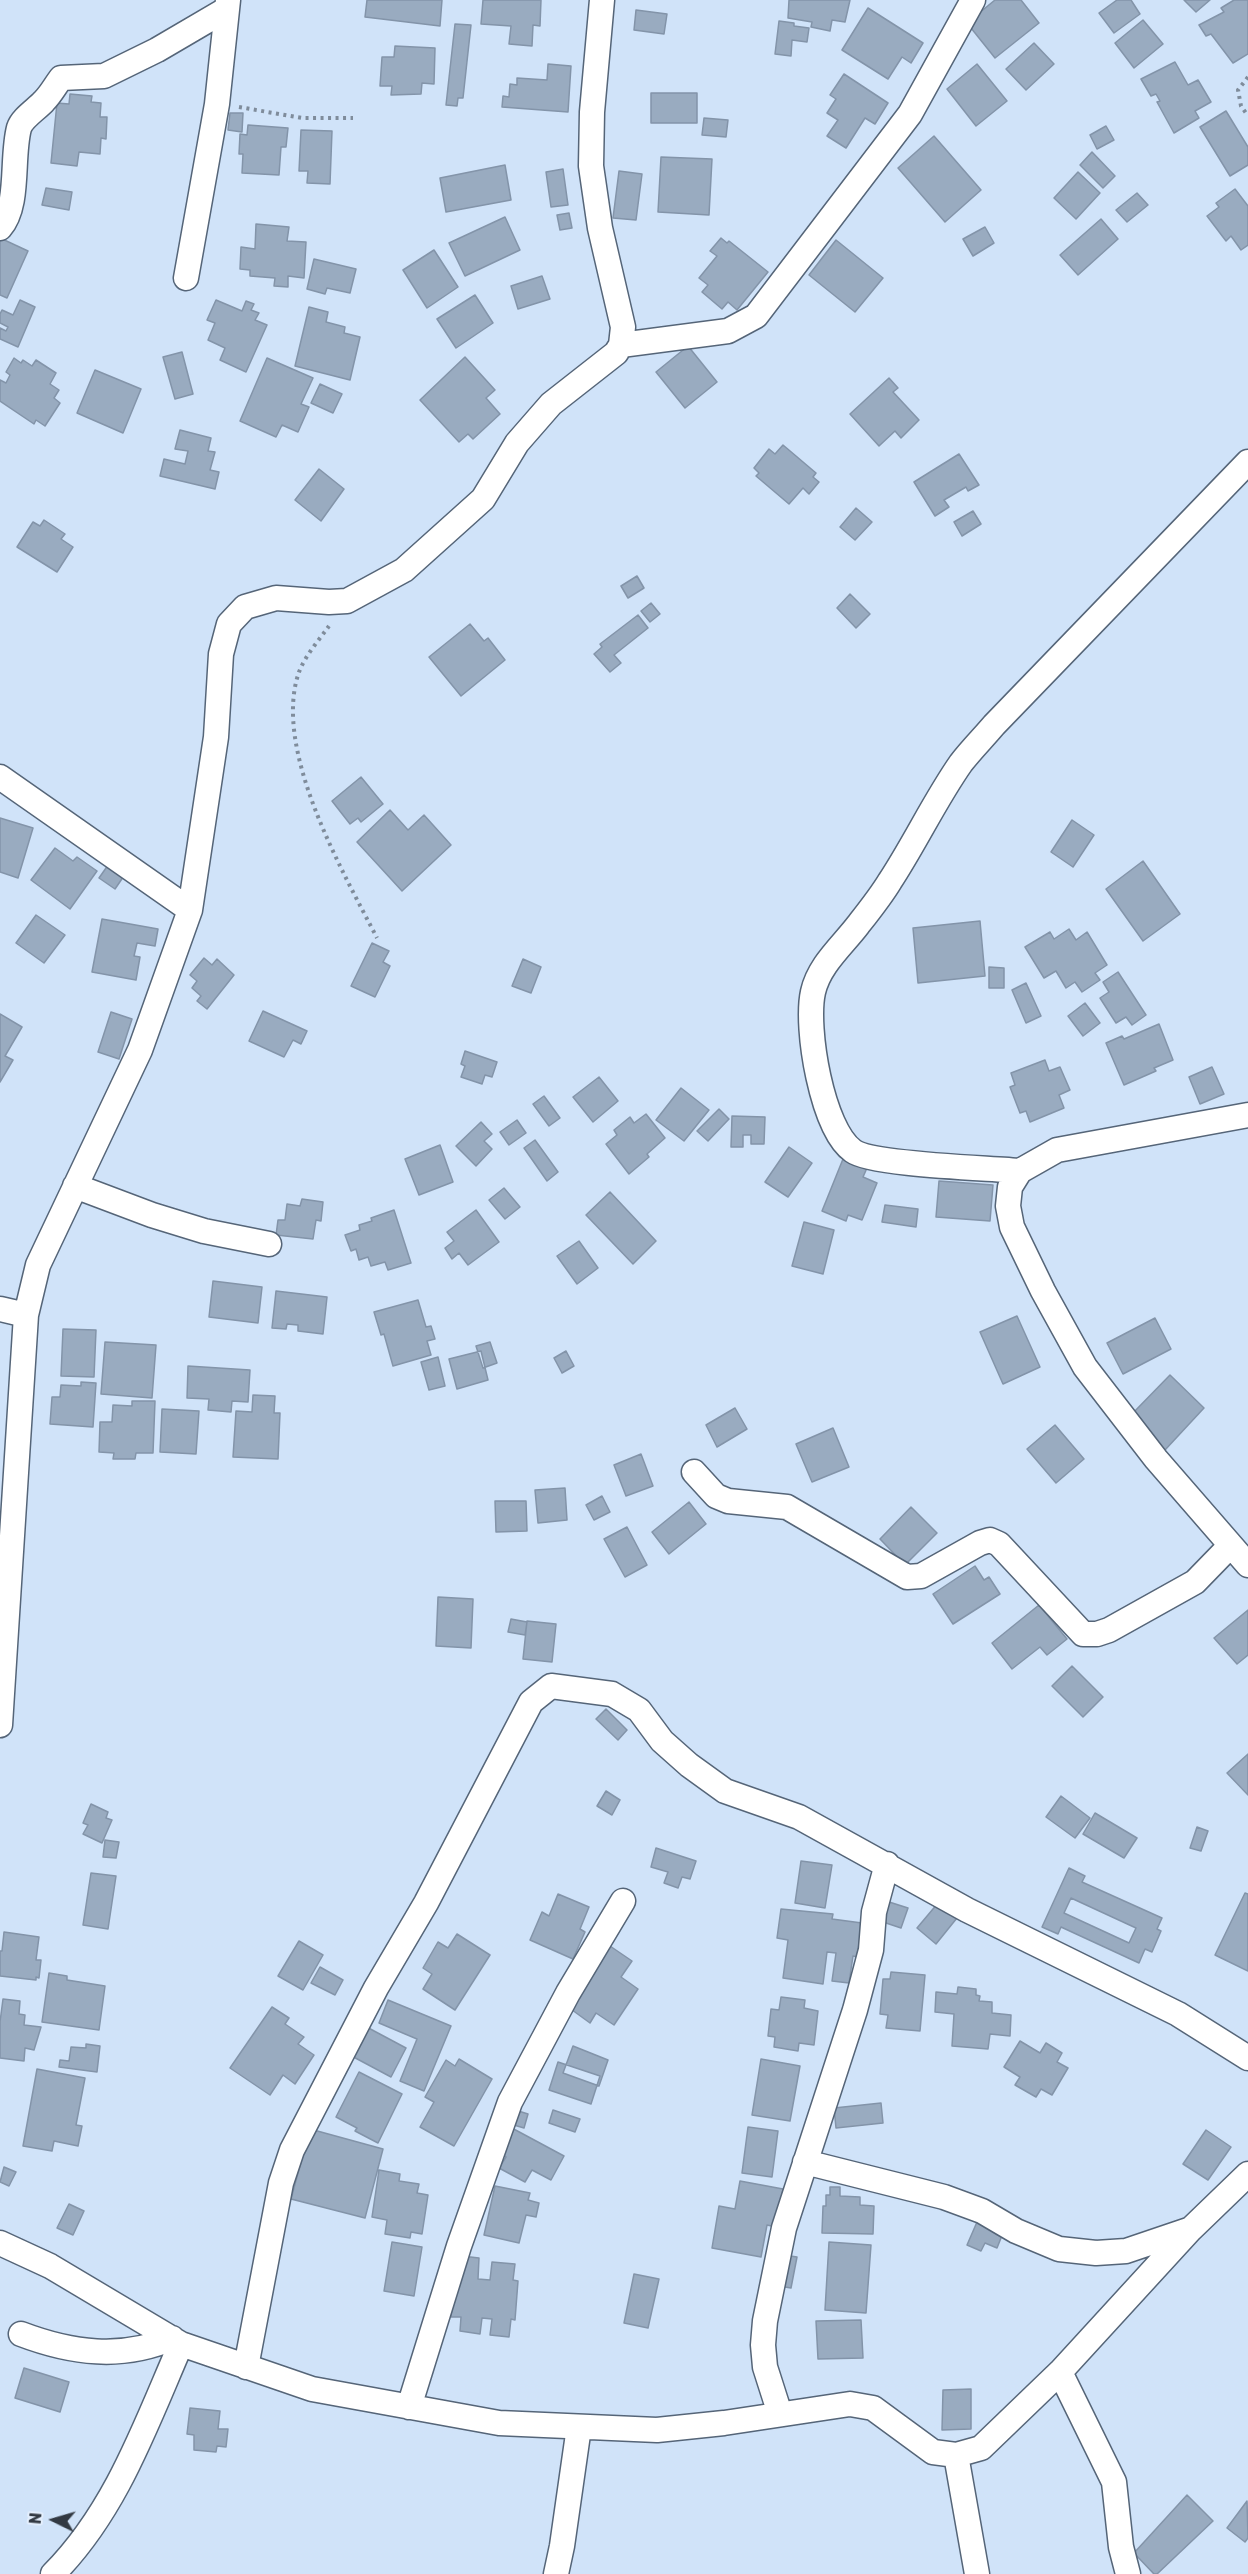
<!DOCTYPE html>
<style>
body{margin:0}
#map{position:relative;width:1248px;height:2574px;overflow:hidden;background:#d0e3f9;font-family:Rubik,sans-serif}
canvas{display:block}
.north{position:absolute;left:24px;top:2490px;width:60px;height:60px;-webkit-text-stroke:4px #e4effd;paint-order:stroke;rotate:275deg;font-size:16px;font-weight:700;line-height:24px;text-align:center;color:#323942}
.north::after{content:'';display:block;margin:auto;width:21px;height:27px;background:#323942;clip-path:polygon(50% 0,100% 100%,50% 72%,0 100%)}
</style>
<div id="map">
<canvas width="1248" height="2574"></canvas>
<div class="north">N</div>
</div>
<script>
const g = document.querySelector('canvas').getContext('2d');
g.lineJoin = 'round';
function paint(path, color) { g.fillStyle = color; g.fill(path, 'evenodd'); }
function strokePath(path, color, width, dash) { g.strokeStyle = color; g.lineWidth = width; g.lineCap = dash ? 'butt' : 'round'; g.setLineDash(dash || []); g.stroke(path); }
const building = new Path2D(`
 M367 0H442L440 26 365 17Z
 M483 0H541L540 26 533 25 532 46 509 44 511 26 481 24Z
 M789 0H850L845 22 832 20 830 31 811 27 812 22 788 18Z
 M995 0H1021L1039 23 995 58 967 23Z
 M1117 0H1131L1140 14 1114 33 1099 13Z
 M1184 0H1210L1196 12Z
 M1234 0H1248V54L1233 63 1211 34 1206 36 1199 25 1224 12 1221 8Z
 M868 8 923 43 911 63 902 57 888 79 842 50Z
 M636 10 667 14 664 34 634 30Z
 M1143 20 1163 44 1134 68 1115 43Z
 M779 21 794 23V26L809 28 807 42 792 40 791 56 775 54Z
 M455 24 471 25 463 98H458L457 106 446 105Z
 M1034 43 1054 64 1026 90 1006 69Z
 M395 46 435 48 434 84 422 83 421 94 391 95 392 86H380L382 57H394Z
 M1175 62 1188 85 1198 80 1211 102 1195 111 1199 118 1174 133 1157 102 1160 101 1156 94 1151 96 1141 79Z
 M548 64 571 66 568 112 502 107 503 96 509 97 510 84 517 85V78L547 80Z
 M977 64 1007 101 976 126 947 89Z
 M844 74 888 103 875 124 865 118 846 148 827 136 838 120 827 113 836 99 830 95Z
 M651 93H697V123H651Z
 M70 94 92 96 91 102 101 103 100 117H107L106 139 101 138 100 154 79 152 77 166 51 163 57 103 69 104Z
 M1226 111 1248 147V165L1230 176 1200 127Z
 M230 113H243L242 132 228 130Z
 M704 118 728 120 726 137 702 135Z
 M248 125 288 128 286 147H281L279 175 242 173 243 154H239L240 134 247 135Z
 M1106 126 1114 140 1097 149 1090 135Z
 M301 130 332 131 330 184 307 183 308 171H299Z
 M934 136 981 190 945 222 898 168Z
 M1092 152 1115 176 1103 188 1080 165Z
 M661 157 712 159 709 215 658 212Z
 M505 165 511 200 446 212 440 178Z
 M563 169 568 205 551 207 546 172Z
 M619 171 642 174 636 220 613 218Z
 M1078 172 1100 193 1076 219 1054 198Z
 M46 188 72 192 69 210 42 205Z
 M1235 189 1248 206V245L1241 250 1231 236 1226 241 1207 216 1219 207 1216 203Z
 M1137 193 1148 205 1127 222 1116 210Z
 M569 213 572 228 560 230 557 215Z
 M505 217 520 250 465 276 449 243Z
 M1101 219 1118 239 1078 275 1060 255Z
 M256 224 289 227 287 241 306 242 304 278 288 276V287L274 286 275 278 250 276V270L240 269 241 247 255 249Z
 M985 227 994 243 973 256 963 239Z
 M0 238 28 251 7 298 0 295Z
 M721 238 727 243 729 241 768 272 737 310 728 302 722 309 702 292 708 285 699 278 717 256 710 251Z
 M836 240 883 278 855 312 809 275Z
 M434 250 458 287 427 308 403 270Z
 M314 259 356 269 350 293 327 288 325 294 307 289Z
 M542 276 550 299 518 309 511 286Z
 M475 295 493 323 456 348 437 319Z
 M20 300 35 307 18 347 0 339V328L6 331 8 327 0 323V314L2 310 13 315Z
 M216 300 242 311 246 301 254 304 251 310 259 313 255 320 267 325 246 372 220 360 225 348 208 340 215 323 207 320Z
 M309 307 328 312 326 322 345 327 344 333 360 337 350 380 295 366Z
 M688 346 717 382 685 408 656 372Z
 M182 352 193 394 175 399 163 357Z
 M465 357 495 390 486 398 500 414 473 439 468 434 459 442 420 400Z
 M14 358 21 363 23 360 32 366 36 360 56 373 50 384 59 390 54 398 60 403 45 426 36 420 34 424 0 401V380L6 383 10 375 6 372Z
 M267 358 313 378 301 404 309 407 298 432 282 425 276 437 240 421Z
 M95 370 141 389 123 433 77 413Z
 M889 378 898 388 893 392 919 420 901 438 895 431 879 446 850 414Z
 M320 384 342 394 333 413 311 403Z
 M180 430 211 438 208 451 215 452 210 470 219 472 215 489 160 476 164 459 185 464 188 451 175 449Z
 M783 445 816 473 813 477 819 482 809 494 803 488 789 504 756 476 759 473 754 468 769 449 775 454Z
 M959 454 979 485 968 491 966 487 944 500 949 507 935 516 914 482Z
 M319 469 344 489 321 521 295 500Z
 M856 508 872 522 855 540 840 527Z
 M973 511 981 524 962 536 954 522Z
 M44 520 65 534 61 539 73 547 57 572 17 547 33 522 40 526Z
 M637 576 644 588 628 598 621 586Z
 M850 594 870 614 856 628 837 608Z
 M651 603 660 614 650 622 641 611Z
 M638 615 648 628 614 655 621 663 610 672 594 654 602 647 600 644Z
 M470 624 484 641 488 638 505 660 461 696 429 657Z
 M361 777 383 804 361 822 358 818 350 824 332 801Z
 M390 810 408 830 424 815 451 845 402 891 357 842Z
 M0 818 33 828 18 878 0 872Z
 M1072 820 1094 835 1073 867 1051 852Z
 M55 848 73 861 77 857 97 871 70 909 31 880Z
 M113 858 128 870 115 889 99 878Z
 M1143 861 1180 914 1143 941 1106 889Z
 M36 915 65 935 44 963 16 943Z
 M102 919 158 929 155 946 137 943 134 956 140 957 136 980 92 972Z
 M980 921 985 976 918 983 913 928Z
 M1069 929 1076 940 1087 932 1107 965 1095 973 1100 980 1082 992 1075 982 1066 988 1056 971 1044 978 1025 947 1050 932 1054 939Z
 M372 943 389 951 383 962 390 966 375 997 351 986Z
 M204 958 212 965 217 959 234 975 207 1009 197 1001 201 996 192 988 197 981 190 975Z
 M523 959 541 967 531 993 512 986Z
 M989 967 1004 968V988H989Z
 M1118 972 1146 1015 1132 1025 1126 1017 1116 1023 1100 998 1109 992 1103 982Z
 M1026 983 1041 1016 1026 1023 1012 990Z
 M1085 1003 1100 1023 1083 1036 1068 1016Z
 M263 1011 307 1031 301 1044 293 1040 284 1057 249 1041Z
 M111 1012 132 1019 119 1059 98 1052Z
 M0 1014 22 1027 5 1056 13 1060 0 1082Z
 M1159 1024 1173 1060 1154 1068 1156 1071 1124 1085 1106 1043 1122 1036 1124 1039Z
 M465 1051 497 1062 492 1077 485 1075 482 1084 461 1077 465 1066 461 1064Z
 M1045 1060 1049 1071 1060 1067 1070 1090 1059 1095 1064 1108 1030 1122 1026 1111 1020 1113 1010 1087 1015 1085 1011 1073Z
 M1212 1067 1224 1094 1200 1104 1189 1077Z
 M599 1077 618 1101 593 1122 573 1097Z
 M681 1088 709 1110 684 1141 656 1120Z
 M544 1096 560 1118 549 1126 533 1104Z
 M719 1109 729 1119 708 1141 697 1131Z
 M646 1114 665 1138 647 1154 649 1157 629 1174 606 1144 617 1135 614 1130 630 1117 634 1123Z
 M732 1116 765 1117 764 1144H751V1135H743V1147H731Z
 M517 1120 526 1133 509 1145 500 1132Z
 M481 1122 492 1134 484 1141 492 1149 476 1166 456 1146Z
 M535 1140 558 1172 547 1181 524 1148Z
 M440 1145 453 1182 419 1195 405 1159Z
 M789 1147 812 1163 788 1197 765 1182Z
 M843 1159 867 1168 863 1177 877 1183 862 1220 848 1215 846 1221 822 1211Z
 M939 1181 993 1185 990 1221 936 1217Z
 M504 1188 520 1207 505 1219 489 1200Z
 M610 1192 656 1241 633 1264 586 1215Z
 M302 1199 323 1202 321 1221 316 1220 313 1239 276 1235 278 1220H285L287 1204 300 1206Z
 M885 1205 918 1209 916 1227 882 1222Z
 M394 1210 411 1263 388 1270 385 1262 371 1266 368 1257 359 1260 356 1249 351 1251 345 1235 360 1230 359 1225 372 1221 371 1218Z
 M476 1210 499 1242 468 1265 459 1253 452 1259 445 1248 454 1241 447 1232Z
 M804 1222 834 1230 823 1274 792 1266Z
 M579 1241 598 1268 577 1284 557 1256Z
 M213 1281 262 1287 258 1323 209 1317Z
 M276 1291 327 1297 323 1334 298 1331V1325L287 1324 286 1329 272 1328Z
 M418 1300 426 1327 431 1326 435 1339 427 1341 431 1355 393 1366 384 1334 381 1335 374 1312Z
 M1017 1316 1040 1367 1003 1384 980 1332Z
 M1155 1318 1171 1349 1123 1374 1107 1343Z
 M63 1329 96 1330 94 1377 61 1376Z
 M105 1342 156 1345 152 1398 101 1394Z
 M490 1342 497 1363 483 1368 476 1346Z
 M481 1351 488 1380 457 1389 449 1359Z
 M566 1351 574 1366 562 1373 554 1358Z
 M438 1357 445 1386 429 1390 421 1362Z
 M188 1366 250 1370 248 1402 232 1401 231 1412 208 1410 209 1399 187 1398Z
 M1170 1375 1204 1408 1165 1450 1130 1416Z
 M81 1382 96 1383 93 1427 50 1424 52 1397H60L61 1385 81 1386Z
 M253 1395 275 1396 274 1413H280L278 1459 233 1457 236 1411 252 1412Z
 M132 1401H155L153 1453H136L135 1459H113L114 1453 99 1452 100 1422H112L113 1405 132 1406Z
 M735 1408 747 1429 717 1447 706 1425Z
 M162 1409 199 1411 196 1454 160 1452Z
 M1055 1425 1084 1459 1056 1483 1027 1449Z
 M833 1428 849 1467 812 1482 796 1444Z
 M641 1454 653 1486 626 1496 614 1465Z
 M565 1488 567 1520 538 1523 535 1490Z
 M602 1496 610 1512 594 1520 586 1505Z
 M495 1501H526L527 1531 496 1532Z
 M689 1502 706 1524 669 1554 652 1532Z
 M911 1507 937 1533 905 1565 880 1539Z
 M627 1527 647 1565 625 1577 604 1539Z
 M975 1566 984 1580 989 1577 1000 1594 953 1624 933 1594Z
 M438 1597 473 1599 471 1648 436 1646Z
 M1039 1605 1067 1639 1047 1655 1040 1647 1012 1669 992 1643Z
 M1248 1610V1655L1237 1664 1214 1638Z
 M511 1619 527 1622 525 1635 508 1632Z
 M527 1621 556 1624 552 1662 523 1659Z
 M1072 1666 1103 1697 1083 1717 1052 1686Z
 M606 1709 627 1730 618 1740 596 1719Z
 M1248 1754V1795L1227 1773Z
 M606 1791 620 1800 612 1815 597 1806Z
 M1061 1796 1090 1818 1075 1838 1046 1817Z
 M91 1804 108 1812 106 1818 112 1820 102 1843 83 1834 88 1825 83 1823Z
 M1095 1813 1137 1838 1124 1858 1083 1834Z
 M1197 1827 1208 1831 1201 1851 1190 1848Z
 M105 1840 119 1842 116 1858 103 1857Z
 M656 1848 696 1861 690 1879 682 1877 678 1888 664 1883 668 1872 651 1867Z
 M801 1861 832 1865 825 1908 795 1903Z
 M1069 1868 1085 1876 1082 1882 1162 1918 1157 1929 1161 1931 1152 1952 1145 1949 1139 1963 1061 1927 1058 1934 1042 1927ZM1071 1898 1136 1928 1129 1943 1064 1913Z
 M91 1873 116 1876 108 1929 83 1925Z
 M1245 1893 1248 1894V1971L1215 1955Z
 M558 1894 589 1907 580 1929 585 1932 573 1959 530 1940 542 1912 549 1916Z
 M886 1901 908 1908 901 1928 880 1921Z
 M938 1903 957 1918 936 1944 917 1928Z
 M781 1909 833 1914 832 1919 862 1923 857 1957 853 1956 849 1983 832 1981 836 1953 827 1952 823 1984 783 1978 788 1940 777 1938Z
 M4 1932 39 1937 36 1960H41L39 1978 36 1977V1980L0 1976V1951H2Z
 M457 1934 490 1955 455 2010 423 1989 432 1974 423 1968 438 1942 448 1948Z
 M299 1941 323 1955 303 1990 278 1976Z
 M610 1946 632 1961 621 1977 638 1989 614 2025 596 2013 590 2023 568 2007Z
 M320 1967 343 1980 335 1995 311 1983Z
 M891 1972 925 1975 920 2031 886 2028 888 2015 880 2014 883 1979H890Z
 M49 1973 67 1976V1980L105 1986 99 2030 42 2022Z
 M958 1987 976 1989V1995L980 1996 979 2001 992 2002V2013L1011 2015 1010 2036 990 2034 988 2049 952 2046 954 2014 935 2012 936 1992 957 1994Z
 M781 1997 805 2000 804 2008 818 2011 814 2045 799 2043 798 2051 774 2047 775 2037 768 2036 771 2009 779 2010Z
 M3 1999 20 2001 19 2014 25 2015 24 2025 41 2027 34 2050 25 2048 24 2061 0 2058V2022Z
 M388 2000 451 2026 424 2091 400 2081 417 2039 379 2023Z
 M272 2007 289 2018 285 2024 304 2037 298 2044 314 2055 295 2084 283 2075 270 2095 230 2068Z
 M361 2024 406 2048 391 2077 346 2053Z
 M1020 2041 1040 2053 1046 2043 1062 2053 1057 2062 1068 2068 1052 2095 1041 2089 1036 2097 1015 2085 1020 2077 1004 2067Z
 M86 2044 100 2046 97 2072 59 2067 60 2060 69 2061 71 2047 86 2048Z
 M573 2046 608 2060 599 2086 563 2073Z
 M459 2059 492 2079 454 2146 420 2127 434 2102 425 2097 446 2060 455 2066Z
 M761 2059 800 2066 790 2121 752 2115Z
 M558 2062 600 2076 591 2104 549 2090Z
 M37 2069 85 2078 76 2125 82 2126 78 2146 54 2141 52 2151 23 2146Z
 M359 2072 402 2094 378 2143 355 2131 357 2128 336 2117Z
 M881 2103 883 2123 836 2128 834 2108Z
 M512 2109 528 2114 524 2128 507 2123Z
 M553 2110 580 2119 575 2132 549 2123Z
 M510 2127 564 2156 551 2180 532 2170 525 2182 499 2168 506 2157 497 2152Z
 M748 2127 778 2131 772 2177 742 2173Z
 M310 2129 383 2149 365 2218 291 2199Z
 M1206 2130 1231 2147 1208 2180 1183 2164Z
 M4 2167 16 2172 9 2186 0 2182Z
 M379 2170 400 2174 399 2181 419 2184 417 2193 428 2195 422 2234 411 2232 410 2238 385 2234 387 2220 372 2217Z
 M740 2181 783 2189 776 2227 767 2225 761 2257 712 2248 719 2206 735 2209Z
 M495 2186 530 2193 528 2200 539 2203 536 2217 526 2215 519 2243 484 2235Z
 M830 2187H840V2196L860 2197V2205L874 2206 873 2234 822 2233 823 2206H826V2195H830Z
 M69 2204 84 2211 73 2235 57 2228Z
 M977 2222 1003 2233 997 2248 985 2243 981 2251 967 2245Z
 M392 2242 422 2247 414 2296 384 2291Z
 M829 2242 871 2245 866 2313 825 2310Z
 M784 2255 797 2257 791 2288 779 2286Z
 M462 2256 479 2258 478 2279 490 2280 492 2262 515 2264 513 2280 518 2281 515 2320 511 2319 509 2337 490 2335 492 2319 482 2318 480 2334 460 2331 461 2317H451L455 2278Z
 M634 2274 659 2279 648 2328 624 2323Z
 M861 2320 863 2358 818 2359 816 2321Z
 M24 2368 69 2382 60 2412 15 2398Z
 M971 2389V2429L942 2430 943 2390Z
 M190 2408 220 2411 218 2429H228L226 2447 217 2446 216 2452 194 2450V2435L187 2434Z
 M1187 2495 1213 2521 1157 2574H1154L1134 2553Z
 M1247 2501 1248 2538 1245 2542 1227 2528Z`);
const path = new Path2D(`
 M1248 77 1238 90 1241 106 1248 116
 M239 107 302 118H353
 M329 626C319 640 305 656 299 672 272 749 342 870 377 938`);
const minor = new Path2D(`
 M0 228C20 205 11 158 19 128 22 118 37 109 44 101 51 94 55 86 61 78L104 76 157 50 227 9
 M186 278 217 104 228 0
 M621 345 728 331 756 316 910 114 973 0
 M0 777 190 910
 M1248 1115 1057 1150 1020 1171 1010 1187 1008 1206 1012 1227 1043 1291 1085 1367 1156 1459 1248 1565
 M1020 1171C990 1168 872 1165 853 1151 822 1129 805 1028 813 992 819 965 842 946 858 925 869 911 881 896 890 881 915 843 935 800 961 763 971 750 983 738 994 725L1248 462
 M75 1186 152 1215 204 1231 269 1244
 M0 1309 26 1315
 M694 1472 716 1496 728 1501 787 1507 907 1577 921 1576 980 1543 990 1540 999 1544 1083 1634H1097L1109 1630 1195 1582 1230 1546
 M0 1725 26 1315 38 1265 140 1050 190 910 216 737 221 654 229 624 245 607 276 598 329 602 347 601 404 570 483 499 517 443 551 404 616 353 621 345 623 327 600 228 591 166 592 112 602 0
 M805 2162 944 2197 982 2211 1016 2231 1059 2249 1096 2253 1126 2251 1188 2230
 M0 2243 50 2266 181 2344 312 2389 499 2423 657 2430 724 2423 850 2404 873 2408 933 2452 956 2455 981 2448 1060 2372 1191 2229 1248 2174
 M21 2334C71 2353 122 2360 172 2338
 M246 2367 281 2183 292 2150 376 1988 426 1903 531 1702 551 1686 612 1694 639 1710 662 1741 689 1765 725 1791 799 1817 967 1910 1178 2014 1248 2058
 M1060 2372 1114 2482 1121 2547 1128 2574
 M409 2407 459 2246 510 2102 568 1993 623 1901
 M780 2414 765 2367 763 2345 765 2321 784 2228 855 2010 871 1950 874 1912 887 1864
 M956 2455 977 2574
 M53 2574C116 2511 146 2424 181 2344
 M556 2574 562 2546 579 2427`);
paint(building, '#99abc0');
strokePath(building, '#8394a9', 1.5);
strokePath(minor, '#556578', 27);
strokePath(path, '#7f8c9b', 4, [3, 4.5]);
strokePath(minor, '#fff', 24);
</script>
